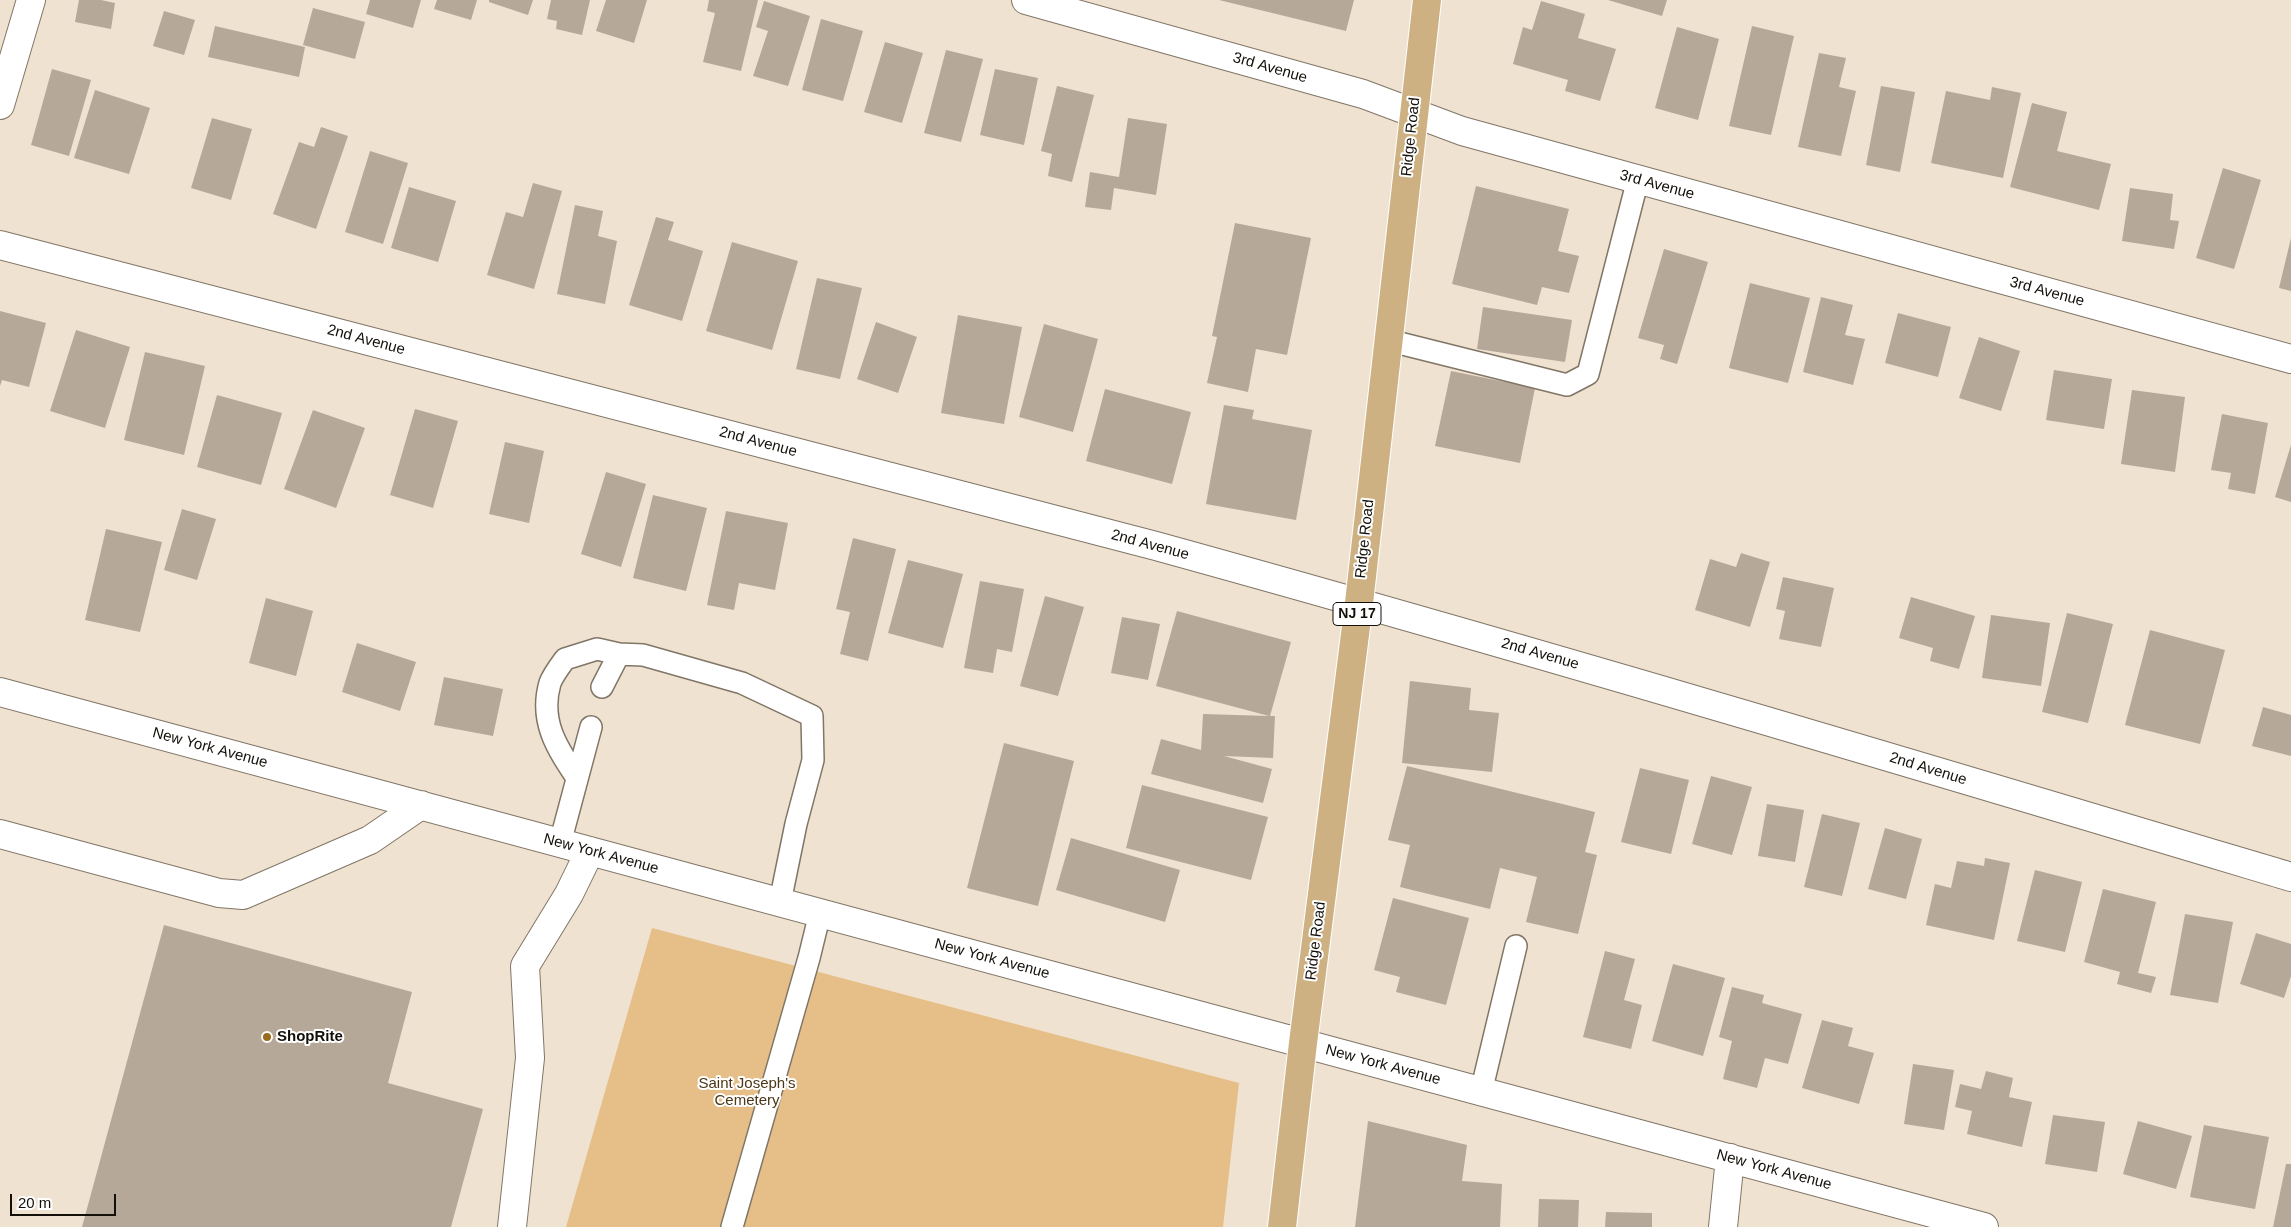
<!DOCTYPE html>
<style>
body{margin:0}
#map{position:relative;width:2291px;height:1227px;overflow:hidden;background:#efe2d0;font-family:Helvetica,sans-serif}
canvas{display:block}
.scale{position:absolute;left:10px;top:1194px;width:106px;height:22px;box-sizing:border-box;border:2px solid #130f09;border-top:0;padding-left:6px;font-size:15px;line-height:18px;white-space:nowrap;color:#130f09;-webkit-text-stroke:4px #fff;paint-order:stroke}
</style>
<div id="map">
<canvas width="2291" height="1227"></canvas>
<div class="scale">20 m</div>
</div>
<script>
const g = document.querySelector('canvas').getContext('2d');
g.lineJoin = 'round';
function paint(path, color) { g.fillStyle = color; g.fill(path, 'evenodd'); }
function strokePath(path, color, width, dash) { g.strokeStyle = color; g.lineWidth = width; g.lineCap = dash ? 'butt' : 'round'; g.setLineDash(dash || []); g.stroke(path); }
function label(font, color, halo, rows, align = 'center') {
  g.font = font + ' Helvetica,sans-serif'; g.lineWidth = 4; g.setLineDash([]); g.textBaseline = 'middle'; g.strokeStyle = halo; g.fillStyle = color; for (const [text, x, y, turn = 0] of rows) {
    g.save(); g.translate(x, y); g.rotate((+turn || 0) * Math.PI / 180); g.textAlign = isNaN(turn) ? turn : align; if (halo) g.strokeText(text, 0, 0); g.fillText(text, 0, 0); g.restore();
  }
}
const green = new Path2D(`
 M652 928 1239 1083 1223 1227H566Z`);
const building = new Path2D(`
 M79 0H101L115 3 111 29 75 22Z
 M370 0H421L413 28 366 14Z
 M437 0H477L471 20 434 9Z
 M489 0H533L528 15 489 2Z
 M551 0H590L582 35 556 29 557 21 547 19Z
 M606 0H647L634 43 596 31Z
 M709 0H758L741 71 703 62 715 13 707 11Z
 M1219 0H1354L1346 31Z
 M1608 0H1667L1662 16Z
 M764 1 810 16 788 86 753 76 768 31 756 27Z
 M1541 1 1585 14 1578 38 1616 49 1600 101 1565 91 1568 80 1513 64 1523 27 1532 30Z
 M313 8 365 22 355 59 303 45Z
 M164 11 195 20 184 55 153 46Z
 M821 19 863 31 843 101 802 90Z
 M215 26 305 47 299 77 208 57Z
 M1752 26 1794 36 1771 135 1729 126Z
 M1677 27 1719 39 1698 120 1655 108Z
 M885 42 923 53 902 123 864 112Z
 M946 50 983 59 961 142 924 133Z
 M1819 53 1846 58 1839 87 1856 91 1841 156 1798 147Z
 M52 69 91 80 69 156 31 145Z
 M995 69 1038 78 1024 145 980 135Z
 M1057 86 1094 95 1072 182 1048 176 1052 154 1041 151Z
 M1881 86 1915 92 1900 172 1866 165Z
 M1992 87 2021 93 2003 178 1931 163 1946 91 1990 100Z
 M95 90 150 108 129 174 74 158Z
 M2032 103 2067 112 2057 151 2111 164 2099 210 2010 187Z
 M212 118 252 129 231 200 191 188Z
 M1128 118 1167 124 1156 195 1114 188 1111 210 1085 207 1090 172 1119 177Z
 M321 127 348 136 316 229 273 214 299 142 314 147Z
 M370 151 408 163 383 244 345 232Z
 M2223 168 2261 180 2234 269 2196 258Z
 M533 183 562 191 534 289 487 275 506 212 523 217Z
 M1476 186 1569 209 1558 251 1579 256 1569 293 1542 287 1537 305 1452 284Z
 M409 187 456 201 438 262 391 248Z
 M2130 188 2173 194 2170 220 2179 221 2174 249 2122 241Z
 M575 205 603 211 598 236 617 241 605 304 557 294Z
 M656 217 674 222 668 240 703 251 682 321 629 305Z
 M1235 223 1311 238 1287 355 1256 349 1248 392 1207 383 1217 337 1212 336Z
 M2291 238V291L2279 288Z
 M732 242 798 261 772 350 706 331Z
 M1664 249 1708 262 1677 364 1660 359 1664 345 1638 338Z
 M817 278 862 288 840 379 796 369Z
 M1750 283 1810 298 1788 383 1729 368Z
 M1821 297 1853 305 1845 335 1865 339 1853 385 1803 372Z
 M1483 307 1572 320 1565 362 1477 349Z
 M0 311 46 323 29 387 2 380 0 386Z
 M1898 313 1951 327 1938 377 1885 363Z
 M958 315 1022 327 1004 424 941 413Z
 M876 322 917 337 898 393 857 379Z
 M1044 324 1098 339 1073 432 1019 417Z
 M76 330 130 347 105 428 50 411Z
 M1979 337 2020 351 2001 411 1959 398Z
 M145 352 205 366 184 455 124 440Z
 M2054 370 2112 379 2104 429 2046 420Z
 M1451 371 1535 388 1520 463 1435 446Z
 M1105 389 1191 412 1172 484 1086 461Z
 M2132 390 2185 397 2175 472 2121 464Z
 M217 395 282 413 261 485 197 467Z
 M1224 405 1254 410 1252 419 1312 430 1296 520 1206 504Z
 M415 409 458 421 433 508 390 495Z
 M313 410 365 428 336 508 284 489Z
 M2222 414 2268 423 2255 494 2228 489 2231 473 2211 470Z
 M505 442 544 451 529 523 489 514Z
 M2291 445V502L2275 497Z
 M606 472 646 484 621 567 581 554Z
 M653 495 707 508 686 591 633 578Z
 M182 509 216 519 197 580 164 570Z
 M726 511 788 523 775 590 739 583 734 610 707 605Z
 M106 529 162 542 140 632 85 620Z
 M853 538 896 549 868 661 840 654 850 612 836 609Z
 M1741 553 1770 562 1750 627 1695 610 1710 559 1736 567Z
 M908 560 963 574 943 648 888 633Z
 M1783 577 1834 588 1821 647 1779 639 1785 611 1776 609Z
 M980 581 1024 589 1012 652 997 649 993 673 964 668Z
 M1045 596 1084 607 1058 696 1020 686Z
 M1911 597 1975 616 1959 669 1930 661 1933 648 1899 638Z
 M266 598 313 611 296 676 249 663Z
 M1177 611 1291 642 1270 716H1275L1273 758 1224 756 1272 769 1263 803 1151 774 1161 739 1201 750 1203 714 1269 716 1156 686Z
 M2067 613 2113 624 2088 723 2042 712Z
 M1991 615 2050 623 2041 686 1982 678Z
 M1122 617 1160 624 1148 680 1111 673Z
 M2150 630 2225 650 2200 744 2125 725Z
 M357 643 416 662 400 711 342 692Z
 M444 677 503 689 493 736 434 725Z
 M1410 681 1471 688 1469 710 1499 713 1492 772 1402 763Z
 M2263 707 2291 715V756L2252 746Z
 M1004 743 1074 761 1038 906 967 888Z
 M1407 766 1595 812 1585 852 1597 855 1578 934 1526 922 1537 877 1500 868 1490 909 1400 887 1410 845 1388 840Z
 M1640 768 1689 780 1671 854 1621 842Z
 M1711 776 1752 787 1732 855 1692 844Z
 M1142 785 1268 817 1251 880 1126 848Z
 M1767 804 1804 810 1795 862 1758 856Z
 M1822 814 1860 823 1842 896 1804 887Z
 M1885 828 1922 839 1906 899 1868 889Z
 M1071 838 1180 870 1165 922 1056 890Z
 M1985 858 2010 863 1994 940 1926 925 1935 884 1951 888 1957 861 1984 866Z
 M2035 870 2082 882 2065 952 2017 941Z
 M2103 889 2156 902 2138 973 2156 977 2151 993 2117 984 2120 972 2084 962Z
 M1393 898 1469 918 1446 1005 1396 992 1400 977 1374 970Z
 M2185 914 2233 922 2218 1003 2170 995Z
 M164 925 412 992 388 1083 483 1109 451 1227H82Z
 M2256 933 2291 944V976L2284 998 2240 984Z
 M1605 951 1635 959 1624 1000 1642 1005 1631 1049 1583 1037Z
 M1673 964 1725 978 1703 1056 1652 1041Z
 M1732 987 1764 995 1762 1003 1802 1014 1788 1064 1765 1058 1757 1088 1723 1079 1732 1041 1719 1037Z
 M1822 1020 1853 1028 1848 1046 1874 1053 1859 1104 1802 1088Z
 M1913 1064 1954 1070 1944 1130 1904 1124Z
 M1986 1071 2013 1078 2009 1097 2032 1102 2022 1147 1967 1134 1972 1111 1955 1107 1960 1084 1981 1089Z
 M2053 1115 2105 1122 2097 1172 2045 1164Z
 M1368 1121 1467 1145 1462 1181 1502 1184 1500 1227H1355Z
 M2138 1121 2192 1136 2176 1189 2123 1174Z
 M2204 1125 2269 1137 2255 1209 2190 1197Z
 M2286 1164H2291V1227H2273Z
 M1539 1199 1579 1200 1578 1227H1538Z
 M1606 1212 1652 1213V1227H1605Z`);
const lane = new Path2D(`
 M1387 340 1567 385 1588 374 1638 179
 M602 687 619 654 643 655 742 683 812 716 813 760 796 824 780 902
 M577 778C557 748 539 721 550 683 553 675 560 666 565 659L597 649 619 654
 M560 843 591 727
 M1481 1092 1516 946
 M732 1227 809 958 820 913`);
const street = new Path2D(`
 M1026 0 1363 94 1462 131 2291 359
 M0 105 31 0
 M0 245 1156 546C1536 651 1913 764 2291 877
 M0 692 1984 1227
 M0 834 219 893 243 895 370 840 421 805
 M512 1227 530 1058 525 966 569 894 590 851
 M1723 1227 1730 1158`);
const primary = new Path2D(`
 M1282 1227 1303 1043 1359 603 1427 0`);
const markers = [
 [267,1037,5,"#9a6c1c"]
];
const shields = [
 [1357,614,48]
];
const shieldNames = [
 ["NJ 17",1357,614]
];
const streetNames = [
 ["3rd Avenue",1270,68,16],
 ["Ridge Road",1411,137,-84],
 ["3rd Avenue",1657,185,15],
 ["3rd Avenue",2047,292,15],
 ["2nd Avenue",366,340,15],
 ["2nd Avenue",758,442,15],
 ["Ridge Road",1365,539,-84],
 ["2nd Avenue",1150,545,15],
 ["2nd Avenue",1540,654,16],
 ["New York Avenue",210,748,15],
 ["2nd Avenue",1928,769,17],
 ["New York Avenue",601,854,15],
 ["Ridge Road",1316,941,-83],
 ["New York Avenue",992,959,15],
 ["New York Avenue",1383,1065,15],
 ["New York Avenue",1774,1170,15]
];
const poiNames = [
 ["ShopRite",277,1037]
];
const parkNames = [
 ["Saint Joseph's",747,1084],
 ["Cemetery",747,1101]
];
paint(green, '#e6bf88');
paint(building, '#b5a898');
strokePath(lane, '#817566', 24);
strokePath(street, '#817566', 30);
strokePath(primary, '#fff', 30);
strokePath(lane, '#fff', 21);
strokePath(street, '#fff', 28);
strokePath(primary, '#ceb182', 28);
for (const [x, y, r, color] of markers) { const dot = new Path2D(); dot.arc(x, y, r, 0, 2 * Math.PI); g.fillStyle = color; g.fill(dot); strokePath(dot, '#fff', 2); }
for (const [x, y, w] of shields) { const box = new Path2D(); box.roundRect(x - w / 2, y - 11.5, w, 23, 4); g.fillStyle = '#fff'; g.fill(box); strokePath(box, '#130f09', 1); }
label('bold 14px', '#130f09', null, shieldNames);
label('15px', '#130f09', '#fff', streetNames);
label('bold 15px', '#130f09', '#fff', poiNames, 'left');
label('15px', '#4b3616', '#fff', parkNames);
</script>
